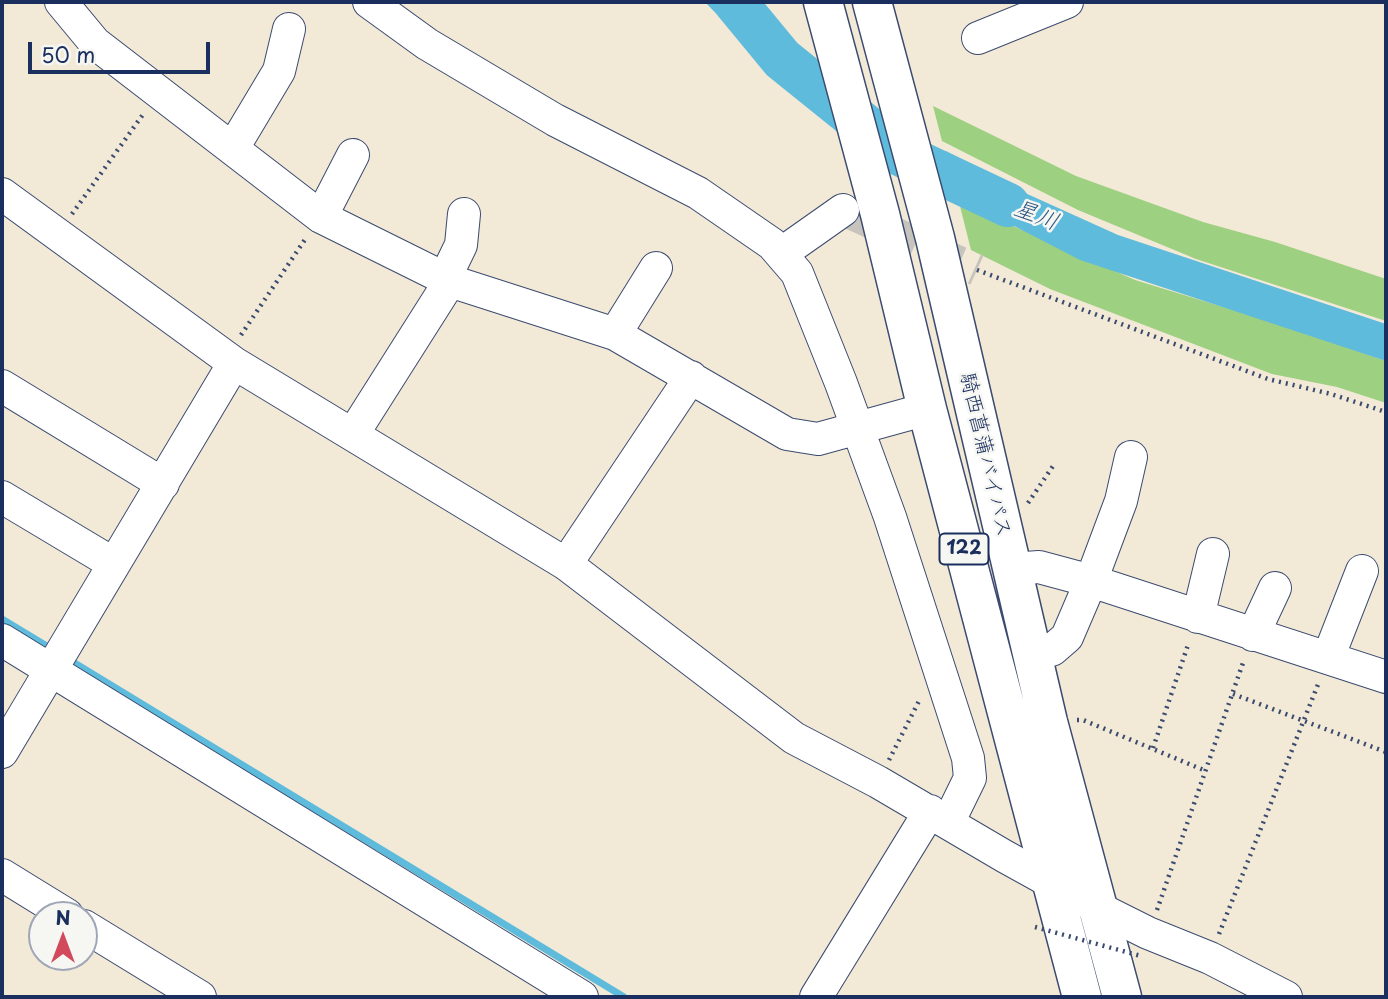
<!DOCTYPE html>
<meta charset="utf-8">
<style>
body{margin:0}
#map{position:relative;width:1388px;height:999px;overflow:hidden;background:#f2e9d6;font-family:"Playpen Sans",sans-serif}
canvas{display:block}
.frame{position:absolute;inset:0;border:4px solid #1b2f5e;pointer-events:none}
.north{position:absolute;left:28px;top:901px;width:70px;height:70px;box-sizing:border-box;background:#f6f6f2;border:2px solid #9ea6b7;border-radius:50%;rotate:0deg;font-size:19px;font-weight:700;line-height:28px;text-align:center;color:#1b2f5e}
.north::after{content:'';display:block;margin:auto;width:24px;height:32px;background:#d1495b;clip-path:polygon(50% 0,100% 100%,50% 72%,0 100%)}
.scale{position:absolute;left:28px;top:42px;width:182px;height:32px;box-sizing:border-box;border:4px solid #1b2f5e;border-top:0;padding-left:9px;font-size:21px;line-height:24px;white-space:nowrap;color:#1b2f5e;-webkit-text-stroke:5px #f6f6f2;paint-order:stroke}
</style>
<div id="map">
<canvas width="1388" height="999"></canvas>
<div class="frame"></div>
<div class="north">N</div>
<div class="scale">50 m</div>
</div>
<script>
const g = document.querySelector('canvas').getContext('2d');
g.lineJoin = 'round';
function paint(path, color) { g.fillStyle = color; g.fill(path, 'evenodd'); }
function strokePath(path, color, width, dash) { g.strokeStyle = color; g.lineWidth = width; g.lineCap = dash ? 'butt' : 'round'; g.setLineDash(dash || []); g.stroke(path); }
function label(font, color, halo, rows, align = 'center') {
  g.font = font + ' "Playpen Sans","Klee One",sans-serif'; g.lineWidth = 5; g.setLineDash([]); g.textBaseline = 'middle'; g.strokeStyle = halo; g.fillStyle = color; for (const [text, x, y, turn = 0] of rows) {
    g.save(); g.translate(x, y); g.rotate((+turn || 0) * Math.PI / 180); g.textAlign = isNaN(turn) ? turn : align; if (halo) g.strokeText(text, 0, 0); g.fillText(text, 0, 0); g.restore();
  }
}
const green = new Path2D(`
 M933 106 1076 176 1203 222 1275 242 1386 279V321L1196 259 1078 210 942 141Z
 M959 202 1135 280 1282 325 1386 361V403L1337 387 1272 374 1050 289 971 250Z`);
const water = new Path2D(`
 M705 2H754L762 12 803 49 820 116 781 81Z
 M946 151 1014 188 1118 235 1386 324V361L1080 260 956 196Z`);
const stream = new Path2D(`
 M2 619 55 651
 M68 659 624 997`);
const river = new Path2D(`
 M735 2 782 59 900 154 1008 205`);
const minorTunnel = new Path2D(`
 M843 210 977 270`);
const path = new Path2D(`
 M72 214 144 113
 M977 270 1268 379 1331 394 1386 412
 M241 335 306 238
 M1028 503 1053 466
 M1233 694 1386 752
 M1077 720H1083L1206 771
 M1153 748 1189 642
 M889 760 920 699
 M1157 910 1244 660
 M1219 934 1319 682`);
const minor = new Path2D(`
 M61 2 95 43 321 217 450 281 615 334 787 434 818 439 927 409
 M369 2 427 44 555 120 698 193 772 244 797 273 841 383 890 517 968 758 970 778 948 823
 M978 38 1067 2
 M233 148 279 71 289 29
 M2 194 234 363 566 564 794 738 878 782 1004 856 1098 908 1148 933 1210 958 1286 997
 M321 217 353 155
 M782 253 843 210
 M445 278 461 245 464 214
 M615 334 656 268
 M2 386 163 484
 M353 434 450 281
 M2 497 114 564
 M566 564 691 377
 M1012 569 1039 567 1091 581 1386 677
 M1198 617 1213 554
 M1253 635 1275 588
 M2 640 582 997
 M1032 653 1052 650 1067 637 1091 581 1121 501 1131 457
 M1328 658 1362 571
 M2 752 234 363
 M2 875 67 915
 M84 926 200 997
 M816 997 930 811`);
const highway = new Path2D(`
 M823 2 880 214 927 409 1082 997
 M872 2 935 238 1048 722 1122 997`);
const pathBridge = new Path2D(`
 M1035 927 1141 956`);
const shields = [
 [964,549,49]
];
const shieldNames = [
 ["122",964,549]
];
const streetNames = [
 ["騎西菖蒲バイパス",985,455,77]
];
const waterNames = [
 ["星川",1036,216,21]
];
paint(green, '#9dd080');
paint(water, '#5ebbdc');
strokePath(stream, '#5ebbdc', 7);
strokePath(river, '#5ebbdc', 44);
strokePath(minorTunnel, '#c7c4be', 32, [32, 16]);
strokePath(minor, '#3b4b70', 34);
strokePath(highway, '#3b4b70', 41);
strokePath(path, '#3b4b70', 4.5, [2, 5]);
strokePath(minor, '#fff', 32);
strokePath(highway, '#fff', 38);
strokePath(pathBridge, '#3b4b70', 4.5, [2, 5]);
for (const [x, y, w] of shields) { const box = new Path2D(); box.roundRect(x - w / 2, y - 15.5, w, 31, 5); g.fillStyle = '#f6f6f2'; g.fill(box); strokePath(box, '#1b2f5e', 2); }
label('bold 19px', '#1b2f5e', null, shieldNames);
label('21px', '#1b2f5e', '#f6f6f2', streetNames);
label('italic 23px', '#2f5984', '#f6f6f2', waterNames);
</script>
